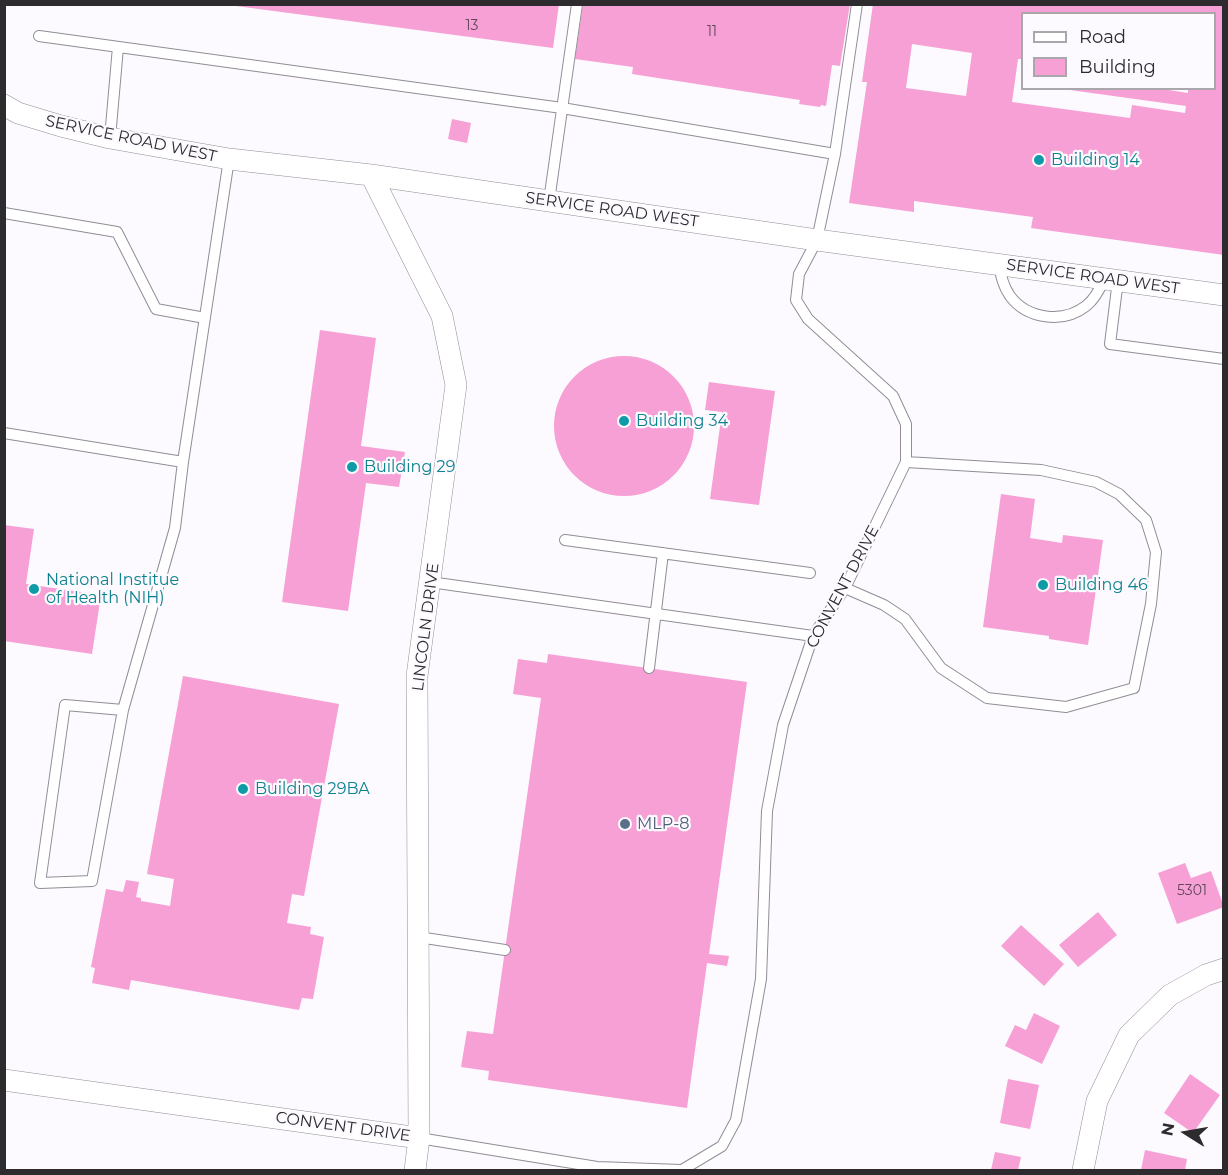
<!DOCTYPE html>
<style>
body{margin:0}
#map{position:relative;width:1228px;height:1175px;overflow:hidden;background:#fcf9ff;font-family:Montserrat,sans-serif}
canvas{display:block}
.frame{position:absolute;inset:0;border:6px solid #2d2b2e;pointer-events:none}
.legend{position:absolute;left:1021px;top:12px;width:195px;height:78px;box-sizing:border-box;background:#fcf9ff;border:2px solid #a9a7ab;margin:0;padding:8px 10px;list-style:none;font-size:18px;color:#2d2b2e}
.legend li{display:flex;align-items:center;gap:12px;height:30px}
.legend b{width:30px;border:2px solid #a9a7ab}
.north{position:absolute;left:1156px;top:1103px;width:60px;height:60px;-webkit-text-stroke:4px #fcf9ff;paint-order:stroke;rotate:281deg;font-size:16px;font-weight:700;line-height:24px;text-align:center;color:#2d2b2e}
.north::after{content:'';display:block;margin:auto;width:21px;height:27px;background:#2d2b2e;clip-path:polygon(50% 0,100% 100%,50% 72%,0 100%)}
</style>
<div id="map">
<canvas width="1228" height="1175"></canvas>
<div class="frame"></div>
<ul class="legend">
<li><b style="height:8px;background:#fff"></b>Road</li>
<li><b style="height:16px;background:#f6a0d6"></b>Building</li>
</ul>
<div class="north">N</div>
</div>
<script>
const g = document.querySelector('canvas').getContext('2d');
g.lineJoin = 'round';
function paint(path, color) { g.fillStyle = color; g.fill(path, 'evenodd'); }
function strokePath(path, color, width, dash) { g.strokeStyle = color; g.lineWidth = width; g.lineCap = dash ? 'butt' : 'round'; g.setLineDash(dash || []); g.stroke(path); }
function label(font, color, halo, rows, align = 'center') {
  g.font = font + ' Montserrat,sans-serif'; g.lineWidth = 4.5; g.setLineDash([]); g.textBaseline = 'middle'; g.strokeStyle = halo; g.fillStyle = color; for (const [text, x, y, turn = 0] of rows) {
    g.save(); g.translate(x, y); g.rotate((+turn || 0) * Math.PI / 180); g.textAlign = isNaN(turn) ? turn : align; if (halo) g.strokeText(text, 0, 0); g.fillText(text, 0, 0); g.restore();
  }
}
const building = new Path2D(`
 M236 4H559L553 48 236 6Z
 M583 4H850L840 66 832 65 826 106 821 105 820 107 799 104 800 100 632 74 633 67 575 59Z
 M873 4H1224V255L1031 228 1033 217 914 201V212L849 203 867 82H862ZM1022 14H1214V88H1188V93L1156 88H1070V90L1186 106 1185 113 1132 105 1130 118 1012 102 1018 59H1022ZM912 44 972 53 966 96 906 88Z
 M452 119 471 123 467 143 448 139Z
 M320 330 376 338 361 446 405 452 399 487 366 483 348 611 282 602Z
 M554 426a70 70 0 1 1 140 0a70 70 0 1 1-140 0Z
 M709 382 775 391 759 505 710 499 722 412 705 410Z
 M1001 494 1035 499 1030 538 1062 543 1063 535 1103 540 1088 645 1049 639V636L983 627Z
 M4 525 34 529 26 584 101 595 92 654 4 641Z
 M548 654 747 682 709 954 729 956 727 966 707 963 687 1108 488 1080 489 1071 461 1067 467 1031 493 1034 541 698 513 694 518 659 547 663Z
 M183 676 339 704 304 896 292 894 287 923 311 927 310 934 324 937 313 999 302 998 299 1010 131 980 129 990 92 983 95 968 91 967 106 889 123 892 126 880 139 882 136 897 141 898V901L170 906 174 879 147 874Z
 M1185 863 1191 878 1211 871 1224 907 1177 924 1158 873Z
 M1098 912 1117 935 1078 967 1059 945Z
 M1021 925 1064 964 1044 986 1001 946Z
 M1034 1013 1060 1026 1042 1064 1005 1046 1015 1025 1026 1030Z
 M1190 1074 1220 1095 1193 1133 1164 1113Z
 M1008 1079 1039 1085 1030 1129 1000 1123Z
 M1145 1150 1187 1159 1185 1170H1141Z
 M995 1152 1021 1157 1018 1170H991Z`);
const service = new Path2D(`
 M39 36 562 108 835 154
 M110 138 118 47
 M549 201 577 4
 M4 213 117 232 156 309 205 318
 M999 264C1001 276 1003 286 1010 296 1027 319 1063 324 1086 306 1095 299 1100 289 1104 279
 M1118 280 1110 344 1224 359
 M4 433 183 462
 M565 540 810 573
 M430 582 813 636
 M845 588 884 605 905 619 941 668 987 698 1066 707 1134 688 1151 604 1156 552 1146 520 1119 494 1096 482 1041 470 906 462
 M649 668 663 553
 M123 710 92 881 40 883 65 705 123 710 175 528 183 462 229 159
 M418 937 505 950
 M419 1138 597 1167 681 1170
 M682 1170 722 1146 736 1120 761 979 767 811 783 725 813 636 845 588 906 462V424L893 396 808 319 796 300 799 274 817 240 835 154 857 4`);
const minor = new Path2D(`
 M4 105 18 113 61 126 110 138 229 159 371 175 817 240 1224 295
 M371 175 442 316 456 385 417 676 419 1138 415 1170
 M4 1080 419 1138
 M1083 1170 1097 1101 1129 1035 1170 995 1206 975 1224 969`);
const markers = [
 [1039,160,6,"#0f9aa8"],
 [624,421,6,"#0f9aa8"],
 [352,467,6,"#0f9aa8"],
 [1043,585,6,"#0f9aa8"],
 [34,589,6,"#0f9aa8"],
 [243,789,6,"#0f9aa8"],
 [625,824,6,"#5c6f8a"]
];
const numberNames = [
 ["13",472,26],
 ["11",712,32],
 ["5301",1192,891]
];
const streetNames = [
 ["SERVICE ROAD WEST",131,139,12],
 ["SERVICE ROAD WEST",612,210,8],
 ["SERVICE ROAD WEST",1093,277,8],
 ["CONVENT DRIVE",843,587,-62],
 ["LINCOLN DRIVE",426,627,-83],
 ["CONVENT DRIVE",343,1127,8]
];
const cultureNames = [
 ["Building 14",1051,160],
 ["Building 34",636,421],
 ["Building 29",364,467],
 ["National Institue",46,580],
 ["of Health (NIH)",46,598],
 ["Building 46",1055,585],
 ["Building 29BA",255,789]
];
const serviceNames = [
 ["MLP-8",637,824]
];
paint(building, '#f6a0d6');
strokePath(service, '#928d95', 12);
strokePath(minor, '#928d95', 22);
strokePath(service, '#fff', 10);
strokePath(minor, '#fff', 21);
for (const [x, y, r, color] of markers) { const dot = new Path2D(); dot.arc(x, y, r, 0, 2 * Math.PI); g.fillStyle = color; g.fill(dot); strokePath(dot, '#fcf9ff', 2); }
label('14px', '#5f4858', null, numberNames);
label('16px', '#2d2b2e', '#fcf9ff', streetNames);
label('16px', '#0d838f', '#fcf9ff', cultureNames, 'left');
label('16px', '#4e5e75', '#fcf9ff', serviceNames, 'left');
</script>
